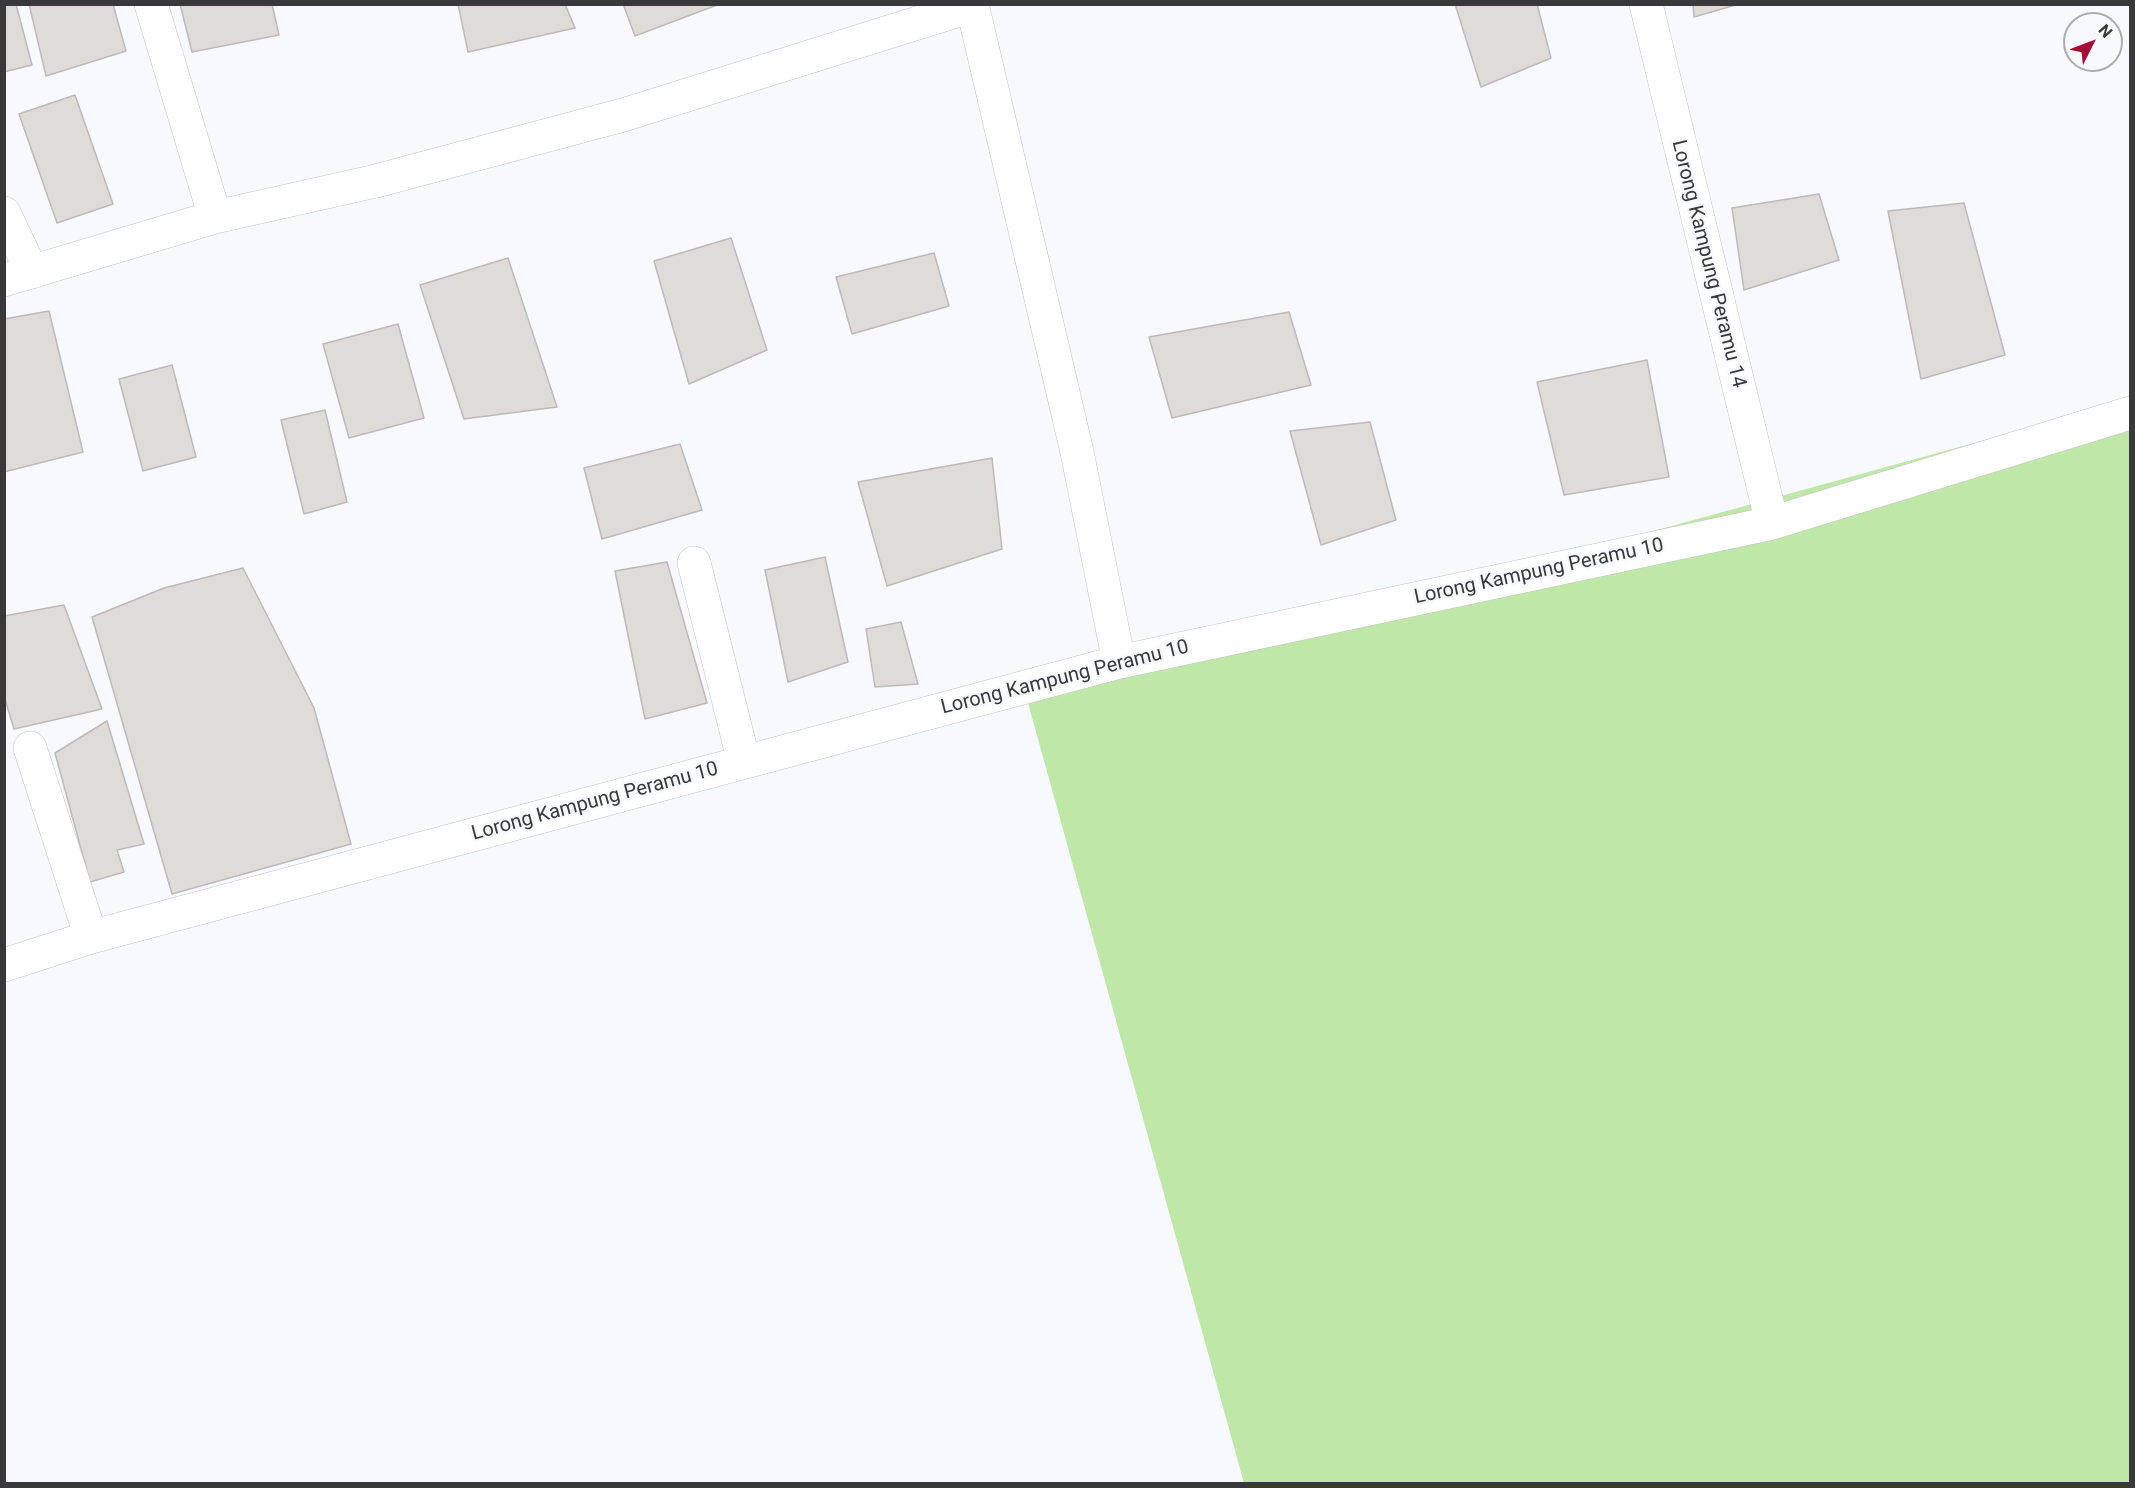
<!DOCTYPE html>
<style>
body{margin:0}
#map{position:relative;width:2135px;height:1488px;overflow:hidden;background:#f8f9fe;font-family:Roboto,sans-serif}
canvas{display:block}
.frame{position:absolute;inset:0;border:6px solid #39393b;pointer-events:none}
.north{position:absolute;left:2063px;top:12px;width:60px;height:60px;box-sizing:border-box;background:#f8f9fe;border:2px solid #acacb0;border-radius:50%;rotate:48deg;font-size:16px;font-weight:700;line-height:24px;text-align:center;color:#39393b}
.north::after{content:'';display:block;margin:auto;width:21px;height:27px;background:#a60b33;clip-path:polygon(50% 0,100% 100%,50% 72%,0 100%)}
</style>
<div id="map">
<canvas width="2135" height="1488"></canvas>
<div class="frame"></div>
<div class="north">N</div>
</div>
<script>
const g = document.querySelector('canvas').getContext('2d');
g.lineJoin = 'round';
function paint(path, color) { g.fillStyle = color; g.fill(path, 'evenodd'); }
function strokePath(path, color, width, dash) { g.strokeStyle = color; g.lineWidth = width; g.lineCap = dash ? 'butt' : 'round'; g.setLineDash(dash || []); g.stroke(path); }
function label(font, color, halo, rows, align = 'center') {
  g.font = font + ' Roboto,sans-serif'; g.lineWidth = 5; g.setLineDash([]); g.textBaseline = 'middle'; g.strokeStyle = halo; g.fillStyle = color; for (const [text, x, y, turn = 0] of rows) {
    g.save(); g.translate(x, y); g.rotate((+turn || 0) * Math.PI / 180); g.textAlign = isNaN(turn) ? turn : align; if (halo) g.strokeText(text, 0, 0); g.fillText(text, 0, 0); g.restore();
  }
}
const green = new Path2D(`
 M2130 400V1483H1244L1028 703Z`);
const building = new Path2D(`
 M4 4H16L32 65 4 72Z
 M29 4H113L126 51 46 76Z
 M180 4H272L279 35 192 52Z
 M458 4H565L575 28 468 52Z
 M623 4H717V5L635 36Z
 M1455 4H1537L1551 58 1481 87Z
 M1693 4H1739L1694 17Z
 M75 95 113 204 57 223 19 114Z
 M1819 194 1839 260 1744 290 1732 208Z
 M1964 203 2005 355 1921 379 1888 211Z
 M731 238 767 350 689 384 654 261Z
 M934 253 949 306 852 334 836 277Z
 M508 258 557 407 464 419 420 285Z
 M49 311 83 452 4 472V319Z
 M1289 312 1311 385 1172 418 1149 337Z
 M398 324 424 418 349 438 323 344Z
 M1647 360 1669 477 1564 495 1537 382Z
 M172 365 196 457 143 471 119 379Z
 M325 410 347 502 304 514 281 420Z
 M1370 422 1396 520 1321 545 1290 431Z
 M680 444 702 510 602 539 584 468Z
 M992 458 1002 549 887 586 858 482Z
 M825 557 848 662 788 682 765 570Z
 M667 562 707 703 645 719 615 571Z
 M243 568 314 708 351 844 172 894 92 617 164 588Z
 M64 605 102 709 14 729 4 696V616Z
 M901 622 918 684 875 687 866 629Z
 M107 721 144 844 117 850 124 872 90 882 55 753Z`);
const minor = new Path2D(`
 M151 4 215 217
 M972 4 1077 452 1119 662
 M1646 4 1772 523
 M4 213 32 272
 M4 280 215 217 376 181 623 115 972 6
 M694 563 744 762
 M30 748 91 937
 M4 965 91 937 1119 662 1772 523 2130 413`);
const streetNames = [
 ["Lorong Kampung Peramu 14",1708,264,76],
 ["Lorong Kampung Peramu 10",1539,572,-12],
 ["Lorong Kampung Peramu 10",1065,678,-14],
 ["Lorong Kampung Peramu 10",595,802,-15]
];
paint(green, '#bfe7a7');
paint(building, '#dfdbd8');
strokePath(building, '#bebab7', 1.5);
strokePath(minor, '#c4c6ca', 34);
strokePath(minor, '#fff', 33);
label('20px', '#39393b', '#f8f9fe', streetNames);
</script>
